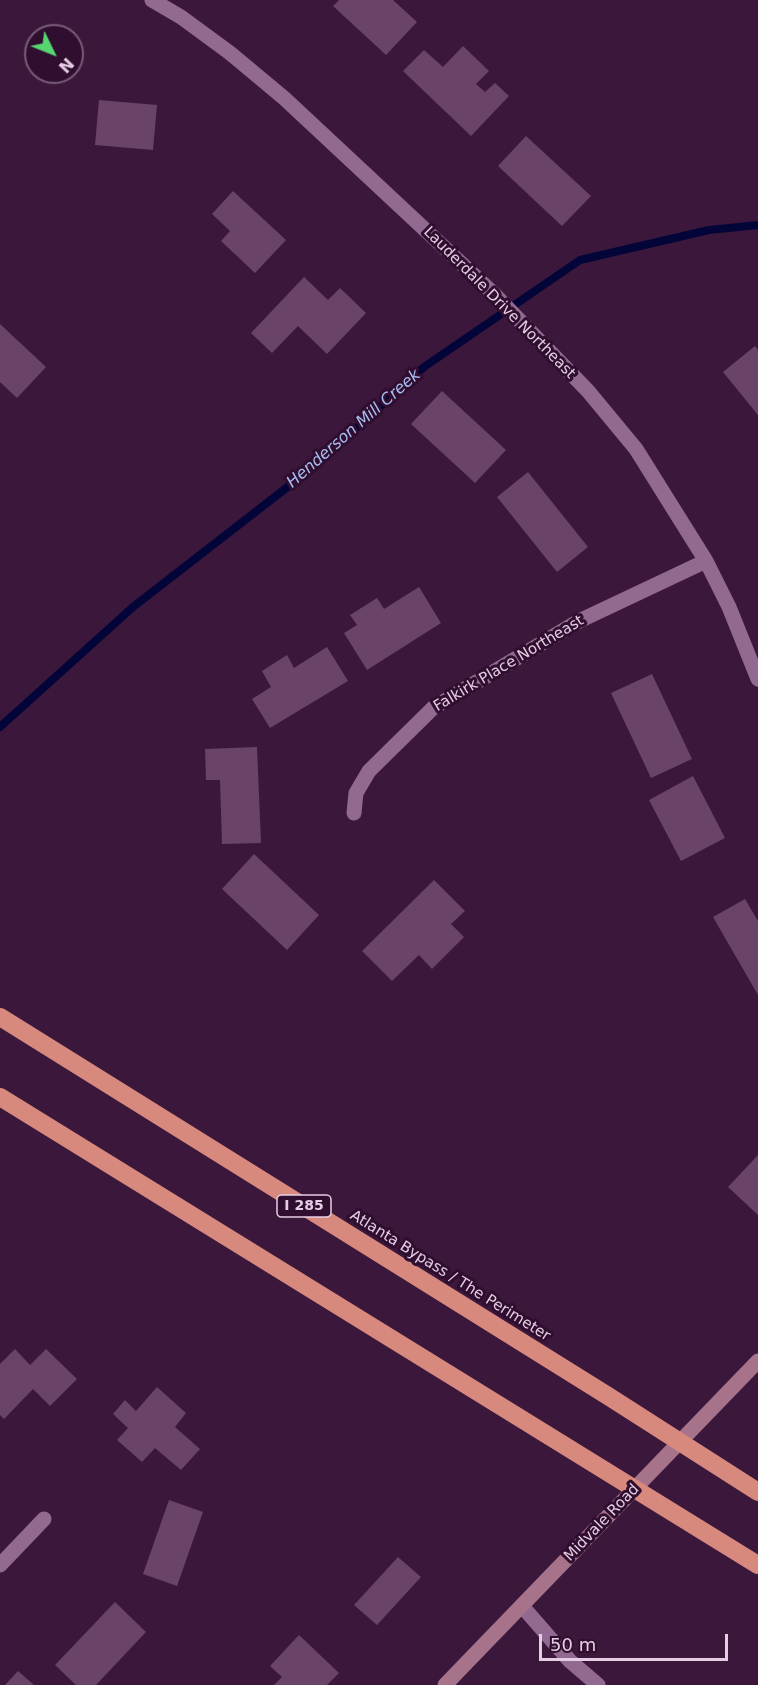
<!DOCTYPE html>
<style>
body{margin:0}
#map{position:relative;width:758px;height:1685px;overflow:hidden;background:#3b183b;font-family:"DejaVu Sans",sans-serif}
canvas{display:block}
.north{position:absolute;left:24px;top:24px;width:60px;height:60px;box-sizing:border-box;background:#300e30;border:2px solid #785b78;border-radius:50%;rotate:133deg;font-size:16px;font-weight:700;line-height:24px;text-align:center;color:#e5cee3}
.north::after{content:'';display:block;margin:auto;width:21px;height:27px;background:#55d671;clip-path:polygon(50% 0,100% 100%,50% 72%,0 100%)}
.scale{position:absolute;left:539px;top:1634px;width:189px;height:27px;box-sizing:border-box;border:3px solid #e5cee3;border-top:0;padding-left:8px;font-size:18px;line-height:21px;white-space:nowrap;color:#e5cee3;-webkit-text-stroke:4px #300e30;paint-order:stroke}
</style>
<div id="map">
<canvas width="758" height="1685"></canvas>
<div class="north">N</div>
<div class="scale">50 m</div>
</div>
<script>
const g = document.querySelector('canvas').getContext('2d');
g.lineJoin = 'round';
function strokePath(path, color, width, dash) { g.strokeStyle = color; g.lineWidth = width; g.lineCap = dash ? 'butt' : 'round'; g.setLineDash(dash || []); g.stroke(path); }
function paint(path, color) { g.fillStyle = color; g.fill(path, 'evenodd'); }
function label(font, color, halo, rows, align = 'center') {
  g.font = font + ' "DejaVu Sans",sans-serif'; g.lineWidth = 6; g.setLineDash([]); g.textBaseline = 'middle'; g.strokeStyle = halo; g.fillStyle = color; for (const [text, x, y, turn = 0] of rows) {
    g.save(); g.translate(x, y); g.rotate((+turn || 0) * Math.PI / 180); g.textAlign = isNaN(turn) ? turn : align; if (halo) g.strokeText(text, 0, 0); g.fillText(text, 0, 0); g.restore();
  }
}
const stream = new Path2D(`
 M0 727 133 607 312 468 424 367 580 260 709 230 758 225`);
const building = new Path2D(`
 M339 0H393L417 22 386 55 333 6Z
 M463 46 489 71 476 84 485 92 495 83 509 96 471 136 403 71 424 50 443 67Z
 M99 100 157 105 153 150 95 145Z
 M526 136 591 196 562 226 498 166Z
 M233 191 286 240 255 273 221 241 230 231 212 214Z
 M304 277 328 300 340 288 366 313 327 354 298 326 272 353 251 333Z
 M0 324 46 367 17 398 0 382Z
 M755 346 758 350V415L723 372Z
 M442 391 506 450 475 483 411 424Z
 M528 472 588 547 557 572 497 497Z
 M419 587 441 623 367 670 344 633 357 625 350 615 377 598 384 609Z
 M327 647 348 681 270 728 252 699 271 687 262 671 287 655 294 668Z
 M652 674 692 759 651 778 611 693Z
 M257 747 261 843 222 844 220 780H206L205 749Z
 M693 776 725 838 681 861 649 800Z
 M254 854 319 915 287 950 222 889Z
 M434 880 465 911 451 924 464 937 432 969 419 955 392 981 362 951Z
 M745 899 758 921V995L713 917Z
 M758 1155V1215L728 1187Z
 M15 1349 30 1365 46 1349 77 1379 50 1406 33 1389 4 1419 0 1415V1364Z
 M157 1387 186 1413 175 1427 200 1449 181 1470 155 1448 142 1462 117 1440 128 1428 113 1414 125 1400 136 1411Z
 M169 1500 203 1512 177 1586 143 1574Z
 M398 1557 421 1577 377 1625 354 1605Z
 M115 1602 146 1632 96 1685H76L55 1665Z
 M299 1635 339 1673 327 1685H274L282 1677 270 1666Z
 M18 1671 34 1685H5Z`);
const street = new Path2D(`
 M152 0 181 17 230 53 284 98 494 294 588 391 636 449 706 561 729 607 758 679
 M354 813 356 793 369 771 433 708 579 621 706 561
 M0 1565 44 1519
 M522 1606 570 1661 598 1685`);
const secondary = new Path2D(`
 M445 1685 758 1361`);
const highway = new Path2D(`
 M0 1017 608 1396 758 1492
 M0 1097 758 1565`);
const shields = [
 [304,1206,54]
];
const shieldNames = [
 ["I 285",304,1206]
];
const streetNames = [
 ["Lauderdale Drive Northeast",499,303,45],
 ["Falkirk Place Northeast",509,664,-31],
 ["Atlanta Bypass / The Perimeter",450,1276,32],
 ["Midvale Road",602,1523,-46]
];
const waterNames = [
 ["Henderson Mill Creek",354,429,-41]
];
strokePath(stream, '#030539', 8);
paint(building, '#6a4369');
strokePath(street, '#926990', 15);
strokePath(secondary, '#a7738b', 15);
strokePath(highway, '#d8897e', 18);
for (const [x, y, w] of shields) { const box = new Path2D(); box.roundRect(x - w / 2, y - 11, w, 22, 4.5); g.fillStyle = '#300e30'; g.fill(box); strokePath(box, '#e5cee3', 1.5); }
label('bold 14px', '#e5cee3', null, shieldNames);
label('15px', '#e5cee3', '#300e30', streetNames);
label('italic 16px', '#a9bdf1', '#300e30', waterNames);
</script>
